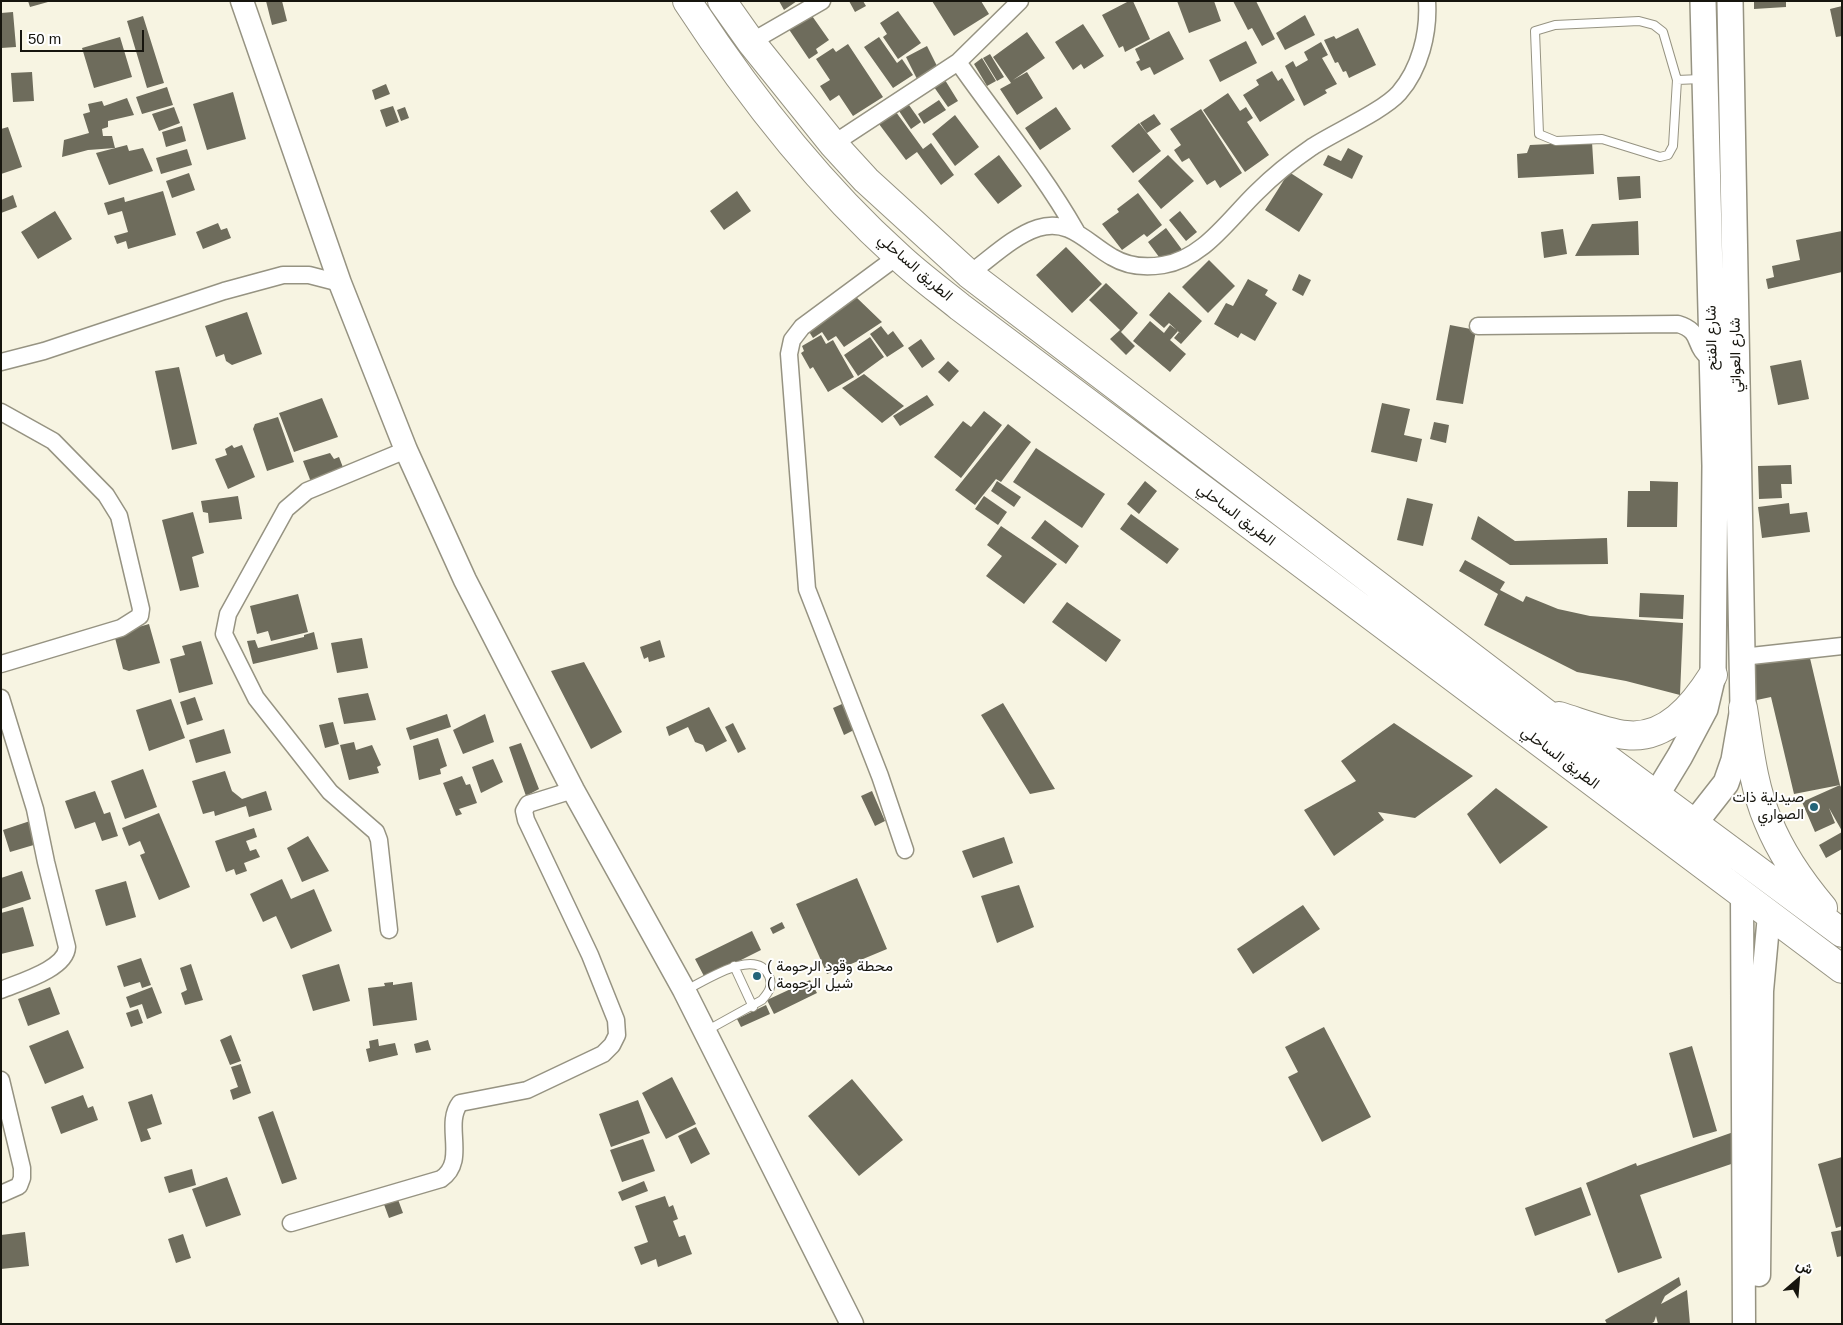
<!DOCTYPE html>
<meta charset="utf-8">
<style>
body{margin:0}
#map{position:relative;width:1843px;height:1325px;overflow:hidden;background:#f7f4e2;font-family:Helvetica,Vazirmatn,sans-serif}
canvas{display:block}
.frame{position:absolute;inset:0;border:2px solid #16150e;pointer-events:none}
.north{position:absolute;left:1773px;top:1255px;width:50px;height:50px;-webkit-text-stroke:4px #fff;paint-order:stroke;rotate:27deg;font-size:14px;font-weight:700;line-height:20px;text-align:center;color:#16150e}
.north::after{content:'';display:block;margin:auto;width:18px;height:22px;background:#16150e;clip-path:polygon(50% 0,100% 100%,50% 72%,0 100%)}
.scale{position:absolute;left:20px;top:30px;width:124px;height:22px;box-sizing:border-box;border:2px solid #16150e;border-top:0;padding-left:6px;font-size:15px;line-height:18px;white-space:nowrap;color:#16150e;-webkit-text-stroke:4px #fff;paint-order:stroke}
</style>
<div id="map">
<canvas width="1843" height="1325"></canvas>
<div class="frame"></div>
<div class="north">ش</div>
<div class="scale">50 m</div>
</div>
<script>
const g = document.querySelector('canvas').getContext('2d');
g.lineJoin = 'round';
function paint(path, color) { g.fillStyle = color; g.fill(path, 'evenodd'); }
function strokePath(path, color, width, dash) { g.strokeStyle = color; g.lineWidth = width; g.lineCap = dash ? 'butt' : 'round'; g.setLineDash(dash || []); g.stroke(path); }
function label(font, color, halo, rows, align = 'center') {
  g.font = font + ' Helvetica,Vazirmatn,sans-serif'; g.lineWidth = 4; g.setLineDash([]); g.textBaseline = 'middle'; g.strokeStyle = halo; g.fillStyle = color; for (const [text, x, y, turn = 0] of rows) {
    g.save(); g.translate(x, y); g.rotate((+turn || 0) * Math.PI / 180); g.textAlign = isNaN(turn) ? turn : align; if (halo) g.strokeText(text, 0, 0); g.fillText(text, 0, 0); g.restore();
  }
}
const building = new Path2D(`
 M28 1H48V2L30 7Z
 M266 1H282L287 21 272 25Z
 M779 1H797L784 10Z
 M849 1H863L866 6 855 12Z
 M932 1H981L989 14 954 36Z
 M1129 1H1133L1150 39 1125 52 1123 46 1119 48 1102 15Z
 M1177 1H1214L1221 21 1189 33Z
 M1233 1H1256L1275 39 1262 46 1252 28 1248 30Z
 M1754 1H1786V7L1754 9Z
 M1842 6V36L1836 37 1830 9Z
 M898 11 921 43 898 59 883 37 887 34 880 23Z
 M13 12 16 47 1 48V13Z
 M810 13 829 40 816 49 818 53 809 59 788 28Z
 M1305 15 1315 35 1285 50 1276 33Z
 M143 16 164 83 147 88 127 21Z
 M1083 24 1104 56 1084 69 1081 64 1073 70 1055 42Z
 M1358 28 1376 65 1349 78 1346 71 1343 72 1338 62 1335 63 1324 40 1334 36 1336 39Z
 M1169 31 1184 59 1154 75 1150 67 1141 71 1136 62 1140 60 1135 49Z
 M1027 32 1045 58 1013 80 1027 72 1043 98 1017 115 1000 89 1011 83 993 57Z
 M120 37 132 77 94 88 82 48Z
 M879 37 897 63 902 59 913 75 893 88 864 47Z
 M1246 41 1257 63 1220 82 1209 60Z
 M1321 42 1328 55 1322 58 1337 84 1325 90 1327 93 1304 106 1285 66 1293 61 1296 67 1308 60 1304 52Z
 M848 44 883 97 853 116 839 95 830 101 820 86 830 80 816 59 833 48 836 52Z
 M927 46 939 70 918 81 906 57Z
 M990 54 1004 77 997 81 983 58Z
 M982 58 996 81 987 86 974 64Z
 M1272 71 1278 81 1282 78 1295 100 1260 122 1243 95 1259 85 1256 80Z
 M32 72 34 101 13 102 11 73Z
 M945 80 958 101 948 107 934 87Z
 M386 84 390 94 375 100 372 90Z
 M167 87 173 105 142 114 136 97Z
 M233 92 246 139 207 150 193 104Z
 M1228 93 1240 111 1246 107 1253 118 1247 122 1269 155 1245 172 1203 110Z
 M127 98 134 115 108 121V127L102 129 103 136H112L115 148 88 150 62 157 64 140 89 133 83 114 90 112 88 104 102 101 104 106Z
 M939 100 946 110 924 124 918 114Z
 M909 105 921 122 911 129 899 111Z
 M393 106 399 122 386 127 380 110Z
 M174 107 180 123 159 131 152 114Z
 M405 107 409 118 401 121 397 110Z
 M1056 107 1071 129 1040 150 1025 128Z
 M1201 109 1242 173 1220 188 1215 180 1207 185 1189 158 1182 162 1174 150 1181 145 1170 129Z
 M896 112 923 149 931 143 954 175 941 185 917 152 906 160 879 124Z
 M1154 114 1161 124 1147 133 1140 123Z
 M955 115 979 147 955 166 932 134Z
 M1139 123 1161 151 1133 173 1111 146Z
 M182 126 186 141 166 147 162 132Z
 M8 127 22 167 1 174V129Z
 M1592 142 1594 174 1518 178 1517 154 1527 153 1530 145Z
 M127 145 129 151 143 148 153 171 109 185 96 153Z
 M1348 148 1363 156 1352 179 1323 165 1328 155 1341 161Z
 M187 149 192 165 161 174 156 158Z
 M999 155 1022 186 998 204 974 174Z
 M1168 155 1194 181 1161 209 1138 181Z
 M1289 172 1323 194 1299 232 1265 210Z
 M189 173 195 190 172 198 166 181Z
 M1640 176 1641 198 1619 200 1617 177Z
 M163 191 176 235 128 249 126 241 117 244 114 236 128 232 122 211 108 215 104 203 124 197 125 202Z
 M737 191 751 211 724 230 710 211Z
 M1138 193 1162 225 1147 237 1144 234 1122 250 1102 224 1119 212 1117 209Z
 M13 195 17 207 1 213V200Z
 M55 211 72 239 38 259 21 232Z
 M1180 211 1197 232 1186 241 1169 220Z
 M1638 221 1639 255 1575 256 1592 224Z
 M218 223 221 230 227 228 231 238 203 249 196 232Z
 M1166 228 1183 251 1173 258 1162 261 1148 242Z
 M1563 229 1567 254 1544 258 1541 232Z
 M1842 231V272L1768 289 1766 279 1774 277 1772 266 1800 260 1796 240Z
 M1066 247 1102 284 1072 313 1036 275Z
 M1209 260 1235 286 1208 313 1182 287Z
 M1299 274 1311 280 1303 296 1292 290Z
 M1248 279 1268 290 1265 295 1277 303 1255 341 1241 333 1238 338 1214 324 1226 303 1233 306Z
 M1106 283 1138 313 1121 332 1135 346 1126 355 1110 339 1120 330 1089 300Z
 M1169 292 1202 321 1181 344 1174 338 1179 332 1181 334 1169 323 1164 328 1149 315Z
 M856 297 882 322 844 347 836 336 828 341 822 332 813 338 808 330Z
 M247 312 262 354 232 365 226 361 224 354 216 357 205 326Z
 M1150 321 1164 333 1170 325 1178 331 1170 340 1186 354 1170 372 1133 341Z
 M1450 325 1476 330 1463 404 1436 400Z
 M881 326 888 335 893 331 904 346 887 357 870 334Z
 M821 335 826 344 833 340 854 377 828 392 813 367 810 369 801 353 804 351 802 346Z
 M870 337 884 357 858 376 844 355Z
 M921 339 935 359 922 368 908 348Z
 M1801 360 1809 399 1778 405 1770 366Z
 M948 361 959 371 949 382 938 372Z
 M179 367 197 444 172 450 155 371Z
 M864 374 904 406 882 423 842 388Z
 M927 395 934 405 900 426 893 416Z
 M322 398 338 437 294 452 279 413Z
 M1382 403 1410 409 1404 435 1422 439 1417 462 1371 452Z
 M984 411 1002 425 961 478 934 457 963 421 971 427Z
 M278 417 294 462 267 471 253 429 255 424Z
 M1434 422 1449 425 1446 443 1430 439Z
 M1008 424 1031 442 1001 482 996 479 975 505 955 490Z
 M232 445 234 448 242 445 255 477 228 489 215 459 227 455 225 449Z
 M1036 448 1105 494 1082 528 1013 482Z
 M330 453 334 459 339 457 344 470 311 482 303 461Z
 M1791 465 1792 484H1781L1782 498 1759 499 1758 466Z
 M997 481 1021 497 1014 507 991 491Z
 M1145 481 1157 491 1139 514 1127 504Z
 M1650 481 1678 482 1677 527H1627L1628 491H1650Z
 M238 496 242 519 209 523 208 513 203 512 201 501Z
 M984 496 1007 512 998 525 975 509Z
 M1407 498 1433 504 1423 546 1397 540Z
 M1789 503 1790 514 1807 512 1810 532 1762 538 1758 507Z
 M193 512 204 553 192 557 199 587 180 591 162 520Z
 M1131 514 1179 549 1167 564 1120 529Z
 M1478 516 1515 541 1607 538 1608 564 1510 565 1471 539Z
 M1045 520 1079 546 1066 564 1031 538Z
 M1001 526 1057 564 1024 604 986 576 1002 556 987 545Z
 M1465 560 1505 582 1500 590 1523 602 1526 596 1558 609 1590 616 1683 623 1680 695 1626 681 1577 672 1484 625 1498 594 1459 571Z
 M1640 593 1684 595 1683 619 1639 617Z
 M298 594 308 632 271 641 268 631 257 634 250 606Z
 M1067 602 1121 640 1106 662 1052 622Z
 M149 624 160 663 129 671 123 669 114 634Z
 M314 632 318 649 253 664 247 641 255 640 258 648 304 637V635Z
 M362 638 368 668 337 673 331 643Z
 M660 640 665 657 649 662 648 657 644 659 640 647Z
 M201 641 213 684 179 693 170 659 185 655 182 646Z
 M1809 654 1840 785 1794 794 1771 697 1752 701 1743 665Z
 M584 662 622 732 591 749 551 671Z
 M368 693 376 720 344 724 338 698Z
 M195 697 203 720 187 725 180 702Z
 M171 699 185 738 149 751 136 710Z
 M1003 703 1055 789 1030 794 981 715Z
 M842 704 854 730 844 735 833 708Z
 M709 707 727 741 706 752 703 745 695 742 688 727 669 736 666 727Z
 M447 714 451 727 410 740 406 728Z
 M485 714 494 742 463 754 453 730Z
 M333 722 339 744 325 748 319 725Z
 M733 723 746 749 738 753 725 727Z
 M1394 723 1473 776 1415 818 1378 812 1384 820 1334 856 1304 810 1356 781 1341 761Z
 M224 729 231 753 196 763 189 740Z
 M438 738 447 766 440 769 441 774 419 780 413 746Z
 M354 742 356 750 372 745 381 765 377 767 379 773 349 780 340 745Z
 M521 743 539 789 526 796 509 747Z
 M493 759 503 782 481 793 472 767Z
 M143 769 157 807 125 819 111 781Z
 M225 771 232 791 242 799 266 791 272 810 249 817 246 806 215 816 214 811 203 814 192 781Z
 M462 776 466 785 470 784 477 803 459 809 462 814 456 816 443 783Z
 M1840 785 1842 789V831L1829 808 1835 823 1815 832 1802 802Z
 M1496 788 1548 827 1500 864 1467 814Z
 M95 791 104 814 110 812 118 836 102 841 95 822 75 829 65 801Z
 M872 791 885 821 875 826 861 796Z
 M159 813 190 887 159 900 140 855 145 853 140 841 129 846 122 828Z
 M30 821 37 844 10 852 3 830Z
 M254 828 257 837 246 841 250 851 256 849 260 857 244 863 247 871 236 875 234 869 226 872 215 841Z
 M1842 832V849L1826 858 1819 845Z
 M308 836 329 871 302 882 287 848Z
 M1004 837 1013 863 973 878 962 851Z
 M22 871 31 899 1 909V878Z
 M857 878 887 949 827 974 796 904Z
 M282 879 291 899 314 889 332 931 291 949 276 916 263 922 250 894Z
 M126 881 136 917 106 926 95 890Z
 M1019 885 1034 927 997 943 981 896Z
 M1303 905 1320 929 1253 974 1237 949Z
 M23 907 34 946 1 954V913Z
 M782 922 785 928 773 934 770 928Z
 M752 931 761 950 705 978 695 959Z
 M141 958 151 985 142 988 140 982 124 987 117 966Z
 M191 964 203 1000 185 1005 181 993 187 990 180 968Z
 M339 964 350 1001 313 1011 302 975Z
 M810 980 817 993 774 1014 767 1000Z
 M393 982V985L412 982 417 1020 373 1026 368 988 385 986 384 983Z
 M50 987 60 1014 28 1026 18 999Z
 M152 987 162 1013 147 1019 142 1004 130 1008 126 997Z
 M766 1005 770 1014 741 1027 737 1019Z
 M138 1009 143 1023 131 1027 126 1013Z
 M1324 1027 1371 1117 1322 1142 1288 1077 1298 1072 1285 1047Z
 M68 1030 84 1068 45 1084 29 1046Z
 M231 1035 241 1061 230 1065 220 1040Z
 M378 1039 379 1046 395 1043 398 1055 369 1062 366 1049 370 1048 369 1041Z
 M428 1040 431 1050 416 1053 414 1044Z
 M1692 1046 1717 1131 1693 1138 1669 1053Z
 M241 1064 251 1093 233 1100 230 1090 238 1087 231 1067Z
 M672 1077 696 1124 666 1139 642 1093Z
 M852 1079 903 1140 859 1176 808 1116Z
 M152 1094 162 1124 147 1129 151 1139 141 1142 128 1102Z
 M83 1095 88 1108 93 1106 98 1120 61 1134 51 1107Z
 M638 1100 650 1133 611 1147 599 1114Z
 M273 1111 297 1179 282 1184 258 1117Z
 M696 1127 710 1154 691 1164 678 1136Z
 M1742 1129 1743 1160 1640 1195 1662 1258 1618 1273 1586 1183 1636 1163 1637 1166Z
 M643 1139 655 1171 622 1182 610 1150Z
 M1842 1157V1226L1836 1228 1818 1164Z
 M192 1169 196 1185 169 1193 164 1177Z
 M227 1177 241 1215 206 1227 192 1189Z
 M644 1181 648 1191 622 1201 618 1192Z
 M1581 1187 1591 1215 1535 1236 1525 1208Z
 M396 1194 403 1213 389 1218 382 1199Z
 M665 1196 669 1207 673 1205 678 1219 673 1221 679 1237 685 1235 692 1254 658 1267 656 1259 641 1265 634 1247 648 1242 635 1206Z
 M1842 1230V1256L1837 1257 1831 1232Z
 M25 1232 29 1266 1 1269V1235Z
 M183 1234 191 1258 176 1263 168 1239Z
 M1679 1277 1681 1285 1665 1296 1661 1304 1687 1290 1690 1324H1658L1656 1316 1654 1322 1650 1324H1607L1605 1320Z`);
const lane = new Path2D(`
 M1639 21 1654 25 1663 32 1677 80 1673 146 1668 155 1660 157 1602 139 1556 141 1539 134 1535 31 1555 25Z
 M1677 80 1701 79
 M734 966 753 1007
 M686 990C705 981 756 946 769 976 773 986 769 992 762 1000L706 1031`);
const street = new Path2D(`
 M751 42 822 1
 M958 62C997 118 1042 171 1076 231
 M833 144 958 62 1020 1
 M898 256 802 327 792 340 789 354 807 589 880 776 905 850
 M969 274C990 259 1013 236 1038 228 1070 218 1087 243 1112 257 1127 266 1145 268 1163 265 1203 259 1229 219 1257 192 1273 176 1293 160 1312 147 1335 132 1383 111 1399 93 1420 69 1429 33 1427 1
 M1478 326 1678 324C1705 332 1690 347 1713 360
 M1 362 44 351 224 291 283 275H309L340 283
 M1 412 53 441 106 495 119 516 141 609 140 616 121 628 1 664
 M1742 657 1842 646
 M1 698 35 809 46 862 67 947C66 969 20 982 1 990
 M389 930 379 840 376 832 330 792 256 698 224 634 228 614 286 509 307 491 406 450
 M1 1080 22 1168V1178L19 1186 1 1194
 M291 1223 441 1179C468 1161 443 1125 460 1103L527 1090 603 1054 612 1045 617 1035 616 1020 590 955 526 820 524 811 528 804 573 790`);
const secondary = new Path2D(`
 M242 1 340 283 406 450 465 580 573 790 684 990 852 1324
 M1742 895 1744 1324
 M1759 1275 1762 991 1769 915`);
const primary = new Path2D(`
 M1646 812 1680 756 1705 709 1713 675 1715 466 1703 1
 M1682 839 1726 783 1734 760 1743 708 1730 1`);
const highway = new Path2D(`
 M687 1C747 93 816 182 898 256 917 274 939 290 960 307L1842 969
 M722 1 751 42 833 144 866 180 969 274 1544 712 1842 933
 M1743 708C1749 745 1753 786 1768 821 1781 853 1801 882 1823 908
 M1559 716C1579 722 1607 733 1626 735 1666 740 1694 705 1713 675`);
const markers = [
 [1814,807,5,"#246479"],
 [757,976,5,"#246479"]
];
const streetNames = [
 ["الطريق الساحلي",915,268,41],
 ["شارع الفتح",1712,338,-91],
 ["شارع العواتي",1736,355,-91],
 ["الطريق الساحلي",1236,515,37],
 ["الطريق الساحلي",1560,758,37]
];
const poiNames = [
 ["صيدلية ذات",1804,798],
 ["الصواري",1804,815],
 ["( محطة وقود الرحومة",767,967,"left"],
 ["( شيل الرحومة",767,984,"left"]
];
paint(building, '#6e6c5c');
strokePath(lane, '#969382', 10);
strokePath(street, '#969382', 19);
strokePath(secondary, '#969382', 25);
strokePath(primary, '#969382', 28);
strokePath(highway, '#969382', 30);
strokePath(lane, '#fff', 8);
strokePath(street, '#fff', 16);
strokePath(secondary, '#fff', 22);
strokePath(primary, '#fff', 25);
strokePath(highway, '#fff', 28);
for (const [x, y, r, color] of markers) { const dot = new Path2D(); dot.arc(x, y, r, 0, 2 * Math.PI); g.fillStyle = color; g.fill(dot); strokePath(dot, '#fff', 2); }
label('15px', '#16150e', '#fff', streetNames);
label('15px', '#16150e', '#fff', poiNames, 'right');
</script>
